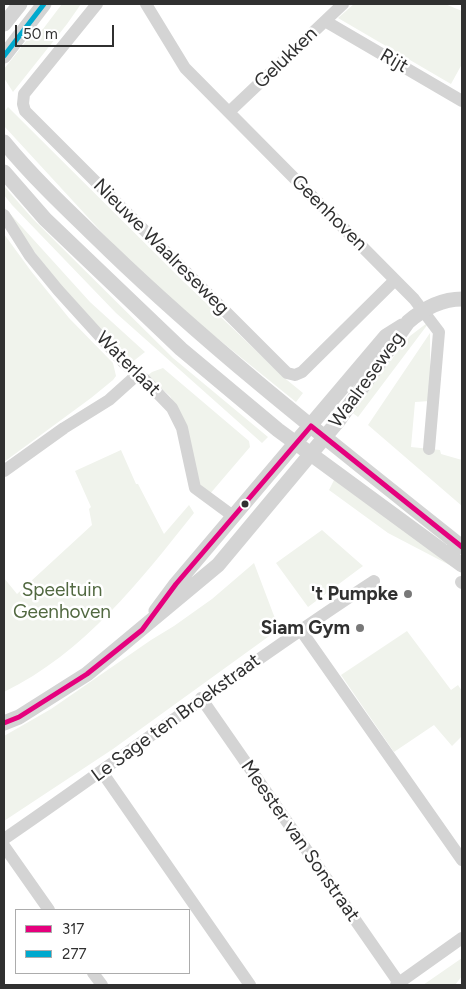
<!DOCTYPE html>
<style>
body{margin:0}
#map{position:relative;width:466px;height:989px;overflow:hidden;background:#fff;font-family:Figtree,sans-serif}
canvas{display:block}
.frame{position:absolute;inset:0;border:5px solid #303030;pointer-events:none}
.legend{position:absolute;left:15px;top:909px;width:175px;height:65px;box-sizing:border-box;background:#fff;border:1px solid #acacac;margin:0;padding:6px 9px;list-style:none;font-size:15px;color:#303030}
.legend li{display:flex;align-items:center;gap:10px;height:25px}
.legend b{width:25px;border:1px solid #acacac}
.scale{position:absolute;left:15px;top:25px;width:99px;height:22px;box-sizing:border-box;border:2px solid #303030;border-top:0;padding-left:6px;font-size:15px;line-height:18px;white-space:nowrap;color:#303030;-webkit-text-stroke:4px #fff;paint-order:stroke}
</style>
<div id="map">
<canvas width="466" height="989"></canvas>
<div class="frame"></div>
<ul class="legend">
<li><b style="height:6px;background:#e5007d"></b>317</li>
<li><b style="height:6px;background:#00a9ce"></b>277</li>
</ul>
<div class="scale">50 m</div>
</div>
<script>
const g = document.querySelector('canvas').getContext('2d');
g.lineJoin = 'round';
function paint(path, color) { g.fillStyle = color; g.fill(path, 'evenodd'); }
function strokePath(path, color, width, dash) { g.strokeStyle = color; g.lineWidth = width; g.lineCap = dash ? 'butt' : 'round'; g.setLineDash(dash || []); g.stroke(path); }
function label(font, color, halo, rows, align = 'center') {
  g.font = font + ' Figtree,sans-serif'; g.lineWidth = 5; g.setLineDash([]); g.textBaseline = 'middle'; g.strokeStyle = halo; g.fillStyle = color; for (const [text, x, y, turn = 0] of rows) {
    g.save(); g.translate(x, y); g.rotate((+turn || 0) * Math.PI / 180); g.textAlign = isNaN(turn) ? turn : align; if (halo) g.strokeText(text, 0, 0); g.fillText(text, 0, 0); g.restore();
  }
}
const green = new Path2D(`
 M62 4H81L67 24 13 92 4 78V69L27 40 43 29Z
 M354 4H445L462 11V64L451 84 338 18Z
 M8 107 184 282 287 380 303 393 296 402 207 330 153 282 118 250 4 126V112Z
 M4 186 33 219 173 358 268 437 262 443 116 313 12 205 4 195Z
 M4 207 90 302 145 352 131 363 77 308 4 212Z
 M4 234 31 271 69 318 113 363 116 376 113 380 91 398 4 462Z
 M431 320 358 417 350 411 410 336Z
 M430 333V401L415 402 411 447 440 450 441 454 462 460V506L368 425Z
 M163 368 249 441 250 447 209 495 198 485 176 407 170 396 147 376 152 372Z
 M121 450 136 484H138L164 534 189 505 194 513C140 581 84 653 4 692V578L17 594 92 525 89 509 91 507 75 471Z
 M335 478 462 571V574L457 569 388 533 329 490Z
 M322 530 363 566 308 607 276 563Z
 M254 563 279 629 113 749 4 821V736L51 709 151 640 174 626 212 599Z
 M407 631 451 690 458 685 462 691V736L452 746 434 725 394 752 341 675Z
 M462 958V976L455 985H423Z`);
const minor = new Path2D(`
 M97 4 24 94 23 104 25 111 287 373 295 375 302 372 395 280
 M146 4 185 68 414 299 439 332 429 449
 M325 21 462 101
 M229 112 343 4
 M4 215 30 256 58 290 124 363 144 379 172 408 182 428 195 488 233 516
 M4 471 64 428 109 400 138 374
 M461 582 462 583
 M300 629 462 860
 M201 698 399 983
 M102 772 250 985
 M4 839C128 754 248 663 374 581
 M4 846 49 910
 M93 973 102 985
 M396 985 462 938`);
const tertiary = new Path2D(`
 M4 24 20 4
 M4 56 44 4
 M4 142C36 181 73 215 109 250 220 357 342 451 462 547
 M4 172 45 219 181 349 278 430 462 565
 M156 611 176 584 386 336 402 326
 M4 723 19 717 87 674 218 565 339 420 408 322C423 309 442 299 462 299`);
const bus1 = new Path2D(`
 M4 723 19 717 87 674 142 630 176 584 311 426 462 547`);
const bus2 = new Path2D(`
 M4 56 44 4`);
const markers = [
 [245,504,4.5,"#303030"],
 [408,594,5,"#787878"],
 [360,628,5,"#787878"]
];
const streetNames = [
 ["Gelukken",286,58,-44],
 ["Rijt",394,61,30],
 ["Geenhoven",329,213,45],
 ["Nieuwe Waalreseweg",161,247,45],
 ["Waterlaat",128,364,45],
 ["Waalreseweg",367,380,-54],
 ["Le Sage ten Broekstraat",176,718,-36],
 ["Meester van Sonstraat",300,841,55]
];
const parkNames = [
 ["Speeltuin",62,590],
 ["Geenhoven",62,612]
];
const poiNames = [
 ["'t Pumpke",398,594],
 ["Siam Gym",350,628]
];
paint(green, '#f0f3ec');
strokePath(minor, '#d4d4d4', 12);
strokePath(tertiary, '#d4d4d4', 15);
strokePath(bus1, '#e5007d', 5);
strokePath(bus2, '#00a9ce', 5);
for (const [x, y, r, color] of markers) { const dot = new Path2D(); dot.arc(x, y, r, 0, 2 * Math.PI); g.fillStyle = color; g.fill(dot); strokePath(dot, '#fff', 2); }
label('19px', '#303030', '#fff', streetNames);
label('19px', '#526941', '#fff', parkNames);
label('bold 19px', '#303030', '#fff', poiNames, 'right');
</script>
